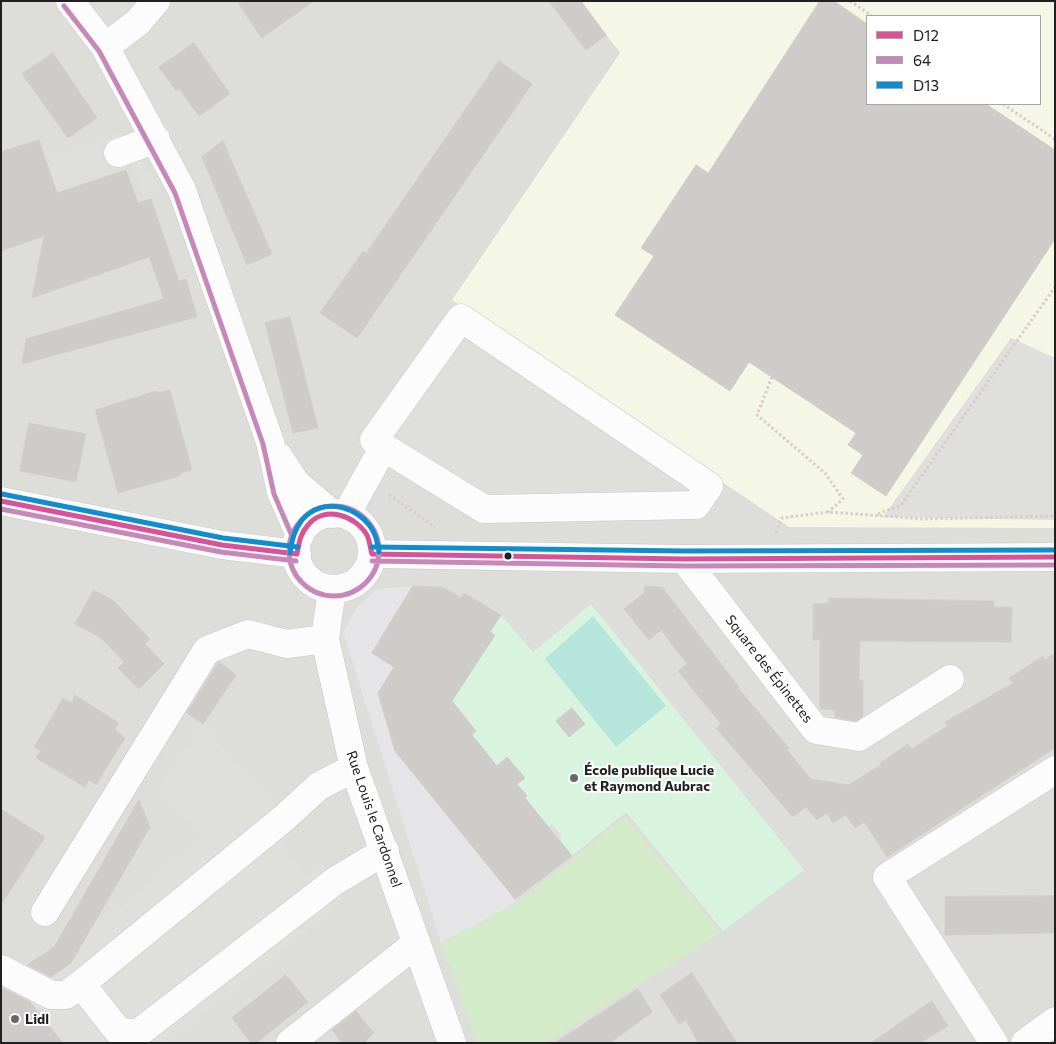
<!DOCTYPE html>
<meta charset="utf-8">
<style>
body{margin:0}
#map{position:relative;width:1056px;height:1044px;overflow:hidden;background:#eeeee9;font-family:Commissioner,sans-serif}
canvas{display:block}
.frame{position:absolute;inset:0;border:2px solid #202020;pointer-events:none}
.legend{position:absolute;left:866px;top:15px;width:175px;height:90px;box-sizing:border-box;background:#fff;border:1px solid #a6a6a6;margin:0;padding:6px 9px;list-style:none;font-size:15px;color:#202020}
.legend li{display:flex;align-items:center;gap:10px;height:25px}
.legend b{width:25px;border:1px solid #a6a6a6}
</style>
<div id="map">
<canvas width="1056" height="1044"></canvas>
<div class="frame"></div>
<ul class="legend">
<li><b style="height:6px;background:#db5197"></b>D12</li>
<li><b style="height:6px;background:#c787b8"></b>64</li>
<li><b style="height:6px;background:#0e8ece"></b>D13</li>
</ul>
</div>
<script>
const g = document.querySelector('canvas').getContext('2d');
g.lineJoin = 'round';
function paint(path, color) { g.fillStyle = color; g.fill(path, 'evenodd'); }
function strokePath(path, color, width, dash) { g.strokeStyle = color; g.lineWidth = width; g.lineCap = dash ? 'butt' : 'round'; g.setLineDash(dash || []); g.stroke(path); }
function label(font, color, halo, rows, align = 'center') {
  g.font = font + ' Commissioner,sans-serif'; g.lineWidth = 4; g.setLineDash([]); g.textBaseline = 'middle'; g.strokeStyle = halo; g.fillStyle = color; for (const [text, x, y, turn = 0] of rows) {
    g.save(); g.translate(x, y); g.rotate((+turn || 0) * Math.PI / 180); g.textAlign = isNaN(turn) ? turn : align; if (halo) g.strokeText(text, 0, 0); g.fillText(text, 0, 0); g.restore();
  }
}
const residential = new Path2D(`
 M1 1H1055V1043H1ZM867 16H1040V104H867Z`);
const education = new Path2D(`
 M581 1H1055V528L789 527 452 300 620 53ZM867 16H1040V104H867Z`);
const grass = new Path2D(`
 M625 817 721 933 546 1043H477L441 943 518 902Z`);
const park = new Path2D(`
 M591 604 804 870 723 931 626 812 572 856 560 840 562 837 552 824 548 827 525 798 527 795 521 788 504 795 524 778 508 757 487 774 483 769 493 761 472 735 476 731 465 717 461 720 434 672 461 687 466 681 462 678 495 635 490 632 501 615 533 652Z`);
const pitch = new Path2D(`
 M593 616 666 706 616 747 545 659Z`);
const parking = new Path2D(`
 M124 132 160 188 143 195 129 159 1 207V177Z
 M460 305 717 483 697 513 477 519 359 446Z
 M1011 338 1055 358V520L883 517Z
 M203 724 296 831 280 844 308 877 323 864 346 896 286 948 167 1043H63L19 988 10 994 1 983V952L48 979 71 963 98 916 103 922 201 837 159 787Z`);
const plaza = new Path2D(`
 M413 586 372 653 394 667 378 693 395 751 518 902 441 943 343 632 357 607 376 589Z`);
const building = new Path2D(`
 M237 1H314L262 38Z
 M549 1H581L606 35 586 50Z
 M820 1H834L867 24V104H986L1055 150V239L886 496 851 473 863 455 848 445 856 433 749 362 730 391 615 315 654 256 641 248 696 165 708 173Z
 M194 43 230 94 199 116 179 89 176 91 159 67Z
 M53 53 97 118 68 138 22 74Z
 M499 61 532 84 357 338 320 313 363 251 366 253Z
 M39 140 57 193 126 170 138 203 151 199 179 281 186 279 197 317 22 364 26 339 164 299 149 257 32 298 44 236 1 251V152Z
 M223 141 272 254 247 265 202 157Z
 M290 317 318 428 293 433 265 323Z
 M170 390 192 470 180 473V476L118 493 95 410 156 391 157 393Z
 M29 423 86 434 76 482 20 471Z
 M413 586 443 587 461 598 464 593 501 615 490 632 495 635 452 701 476 731 472 735 497 766 507 757 525 778 517 784 527 796 525 798 572 856 515 899 395 751 378 693 394 667 372 653Z
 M645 586 662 587 739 687 738 688 789 748 787 750 811 779 848 785 881 765 880 763 908 744 912 749 947 726 945 722 1013 683 1009 678 1043 656 1045 660 1055 653V748L887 857 864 822 855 828 846 815 833 823 827 813 817 820 806 807 793 817 716 728 721 724 678 671 687 664 661 630 649 640 624 609 644 593Z
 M94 590 114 601 150 639 145 644 164 664 139 689 118 668 124 662 101 638 75 624Z
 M829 598 994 601V607H1012L1011 642 860 641 859 680H863V716L856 721 835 717V710L820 709V640H813V604L829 603Z
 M219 662 236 675 203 724 187 713Z
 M75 695 119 723 115 730 125 738 96 785 89 780 85 787 36 758 41 751 34 747 63 698 71 703Z
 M572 708 585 724 569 737 556 721Z
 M139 800 150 827 71 963 51 977 27 965 54 947Z
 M1 809 45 837 1 905Z
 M1055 896V933L945 935V897Z
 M692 973 737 1043H698L686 1020 679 1024 660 995Z
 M286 975 308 1002 256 1043H251L232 1018Z
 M1 987 30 1002 63 1043H1Z
 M638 989 652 1012 610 1043H555Z
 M932 1001 948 1026 920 1043H871Z
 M356 1011 374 1033 364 1043H342L332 1030Z`);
const path = new Path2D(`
 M850 1 872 16
 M1003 104 1055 139
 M772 377 757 415 825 473 843 499 828 512
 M389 495 435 527
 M878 514 901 505 1055 287
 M776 533 782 518 828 512 923 519 1055 516`);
const minor = new Path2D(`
 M70 1 105 47 182 190 270 442 281 492 300 535
 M105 47 137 23 156 1
 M118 153 156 139
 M278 456 296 483 332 514
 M1 501 222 545 297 554
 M296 551a38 38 0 1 1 76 0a38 38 0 1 1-76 0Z
 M346 515 377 459 385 448 484 509 696 505 709 486 461 318 374 440 385 448
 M372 554 684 559 1055 557
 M684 559 816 730 859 737 950 679
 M332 589 325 639 354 768 452 1043
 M354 768 319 786 284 818 81 984 118 1031 137 1034 335 881 385 851
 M45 912 207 650 248 634 287 644 325 639
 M1 969 51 995H66L81 984
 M290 1043 417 943
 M994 1043 887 877 1055 770
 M1025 1043 1055 1021`);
const bus1 = new Path2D(`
 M1 501 222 545 297 554
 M297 554C299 543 300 534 308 525 324 505 355 515 367 535 370 541 370 548 372 554
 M372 554 684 559 1055 557`);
const bus2 = new Path2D(`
 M64 6 99 51 175 193 263 444 274 494 292 536 290 553
 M289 551a45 45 0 1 1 90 0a45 45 0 1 1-90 0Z
 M1 509 221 552 296 561
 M372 561 684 566 1055 565`);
const bus3 = new Path2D(`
 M2 494 223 538 298 547
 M372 547 684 551 1055 550
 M290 553C292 540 294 530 302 520 322 495 362 507 374 533 377 539 378 546 379 552`);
const markers = [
 [508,556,4.5,"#202020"],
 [574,778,5,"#686866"],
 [15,1019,5,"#686866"]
];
const streetNames = [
 ["Square des Épinettes",769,669,52],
 ["Rue Louis le Cardonnel",374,819,71]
];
const poiNames = [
 ["École publique Lucie",584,770],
 ["et Raymond Aubrac",584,786],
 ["Lidl",25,1019]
];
paint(residential, '#ddddda');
paint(education, '#f4f7e5');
paint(grass, '#d4ebc9');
paint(park, '#d8f4df');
paint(pitch, '#b6e5db');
paint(parking, '#dfdfdc');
paint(plaza, '#e5e4e7');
paint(building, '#cdccc8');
strokePath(building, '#d1d0cb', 1);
strokePath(minor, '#c7c7c5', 29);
strokePath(path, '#d7cdc9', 3, [2.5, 2.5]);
strokePath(minor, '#fcfcfc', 28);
strokePath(bus1, '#db5197', 5);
strokePath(bus2, '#c787b8', 5);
strokePath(bus3, '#0e8ece', 5);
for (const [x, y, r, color] of markers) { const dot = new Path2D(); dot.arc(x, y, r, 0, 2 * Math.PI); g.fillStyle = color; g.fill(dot); strokePath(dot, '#fff', 2); }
label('14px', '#202020', '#fff', streetNames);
label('bold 14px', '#202020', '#fff', poiNames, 'left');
</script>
